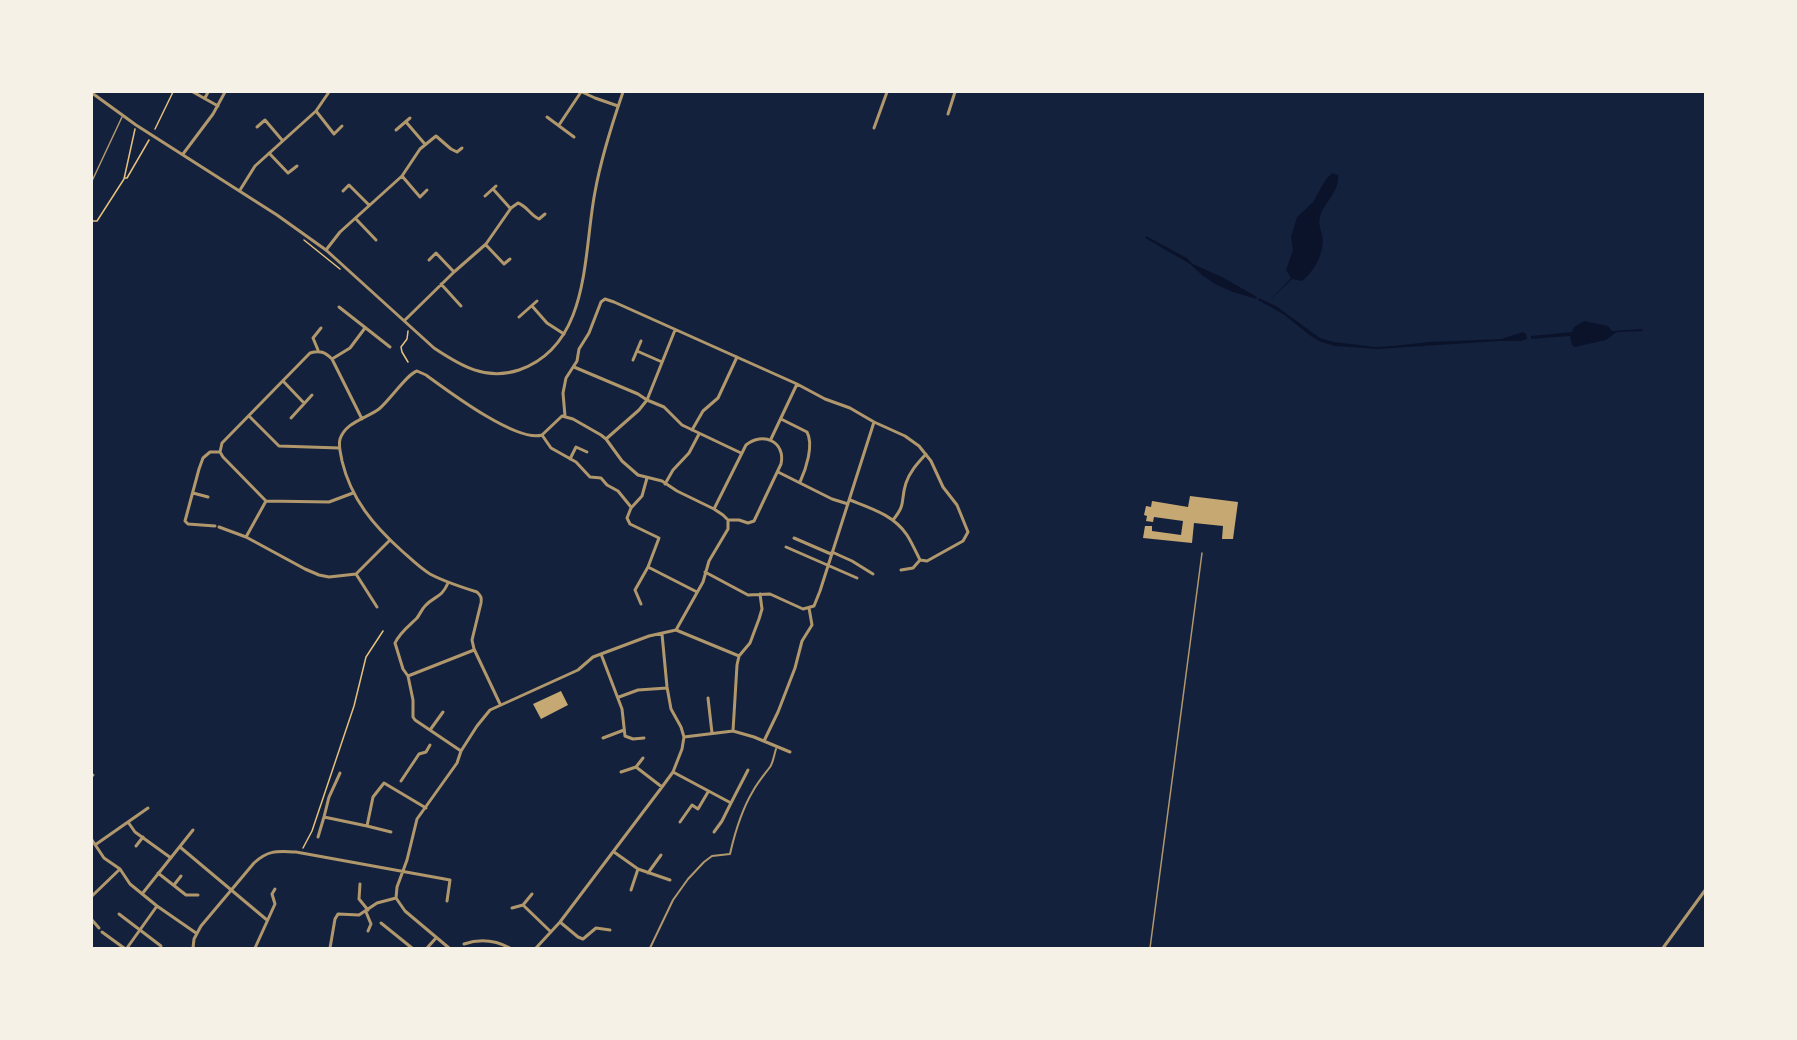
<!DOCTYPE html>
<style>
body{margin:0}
#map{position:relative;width:1797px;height:1040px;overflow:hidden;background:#14213d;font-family:Karla,sans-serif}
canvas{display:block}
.frame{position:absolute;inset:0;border:93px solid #f6f1e7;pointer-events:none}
</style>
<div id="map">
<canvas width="1797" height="1040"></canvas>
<div class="frame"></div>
</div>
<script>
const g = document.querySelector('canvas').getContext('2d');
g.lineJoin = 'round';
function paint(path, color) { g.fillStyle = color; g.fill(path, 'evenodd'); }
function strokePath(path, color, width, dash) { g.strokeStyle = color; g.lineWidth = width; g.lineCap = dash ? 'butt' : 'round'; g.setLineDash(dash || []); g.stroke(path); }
const water = new Path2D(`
 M1332 173 1338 175C1340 192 1324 202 1320 217 1318 224 1321 229 1322 235 1326 251 1314 272 1302 281L1292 279 1269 301 1291 278 1286 270 1293 250 1291 237 1297 217 1313 202 1326 179Z
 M1146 236 1187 258 1193 264 1224 278 1257 297 1256 299 1233 292 1217 285 1203 276 1190 264 1145 238Z
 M1259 298 1276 306 1320 338 1334 342 1375 347 1393 346 1429 342 1501 339 1523 332 1526 334 1527 339 1521 341H1500L1378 349 1335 346 1321 342 1312 337 1283 314 1258 300Z
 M1584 321 1608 326 1612 331 1642 329 1643 331 1617 332 1606 340 1575 347 1572 345 1570 336 1531 339V336L1572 332 1574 327Z`);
const building = new Path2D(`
 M1190 496 1238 502 1233 539H1222L1223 526 1194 523 1192 543 1143 538 1145 526H1152V531L1181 535 1183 521 1154 517 1153 522 1146 521 1147 516 1144 515 1146 506 1151 507 1152 501 1188 507Z
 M561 691 568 705 541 719 533 704Z`);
const path = new Path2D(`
 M155 129 173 92
 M124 178H127L149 140
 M92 221H97L124 179 135 129
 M304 240 340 269
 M408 331 407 339 401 347 402 352 408 362
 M303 848 312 831 354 706 366 657 383 631`);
const service = new Path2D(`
 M92 181 122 117
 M1150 948 1202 553`);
const pedestrian = new Path2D(`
 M650 948 673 900 688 879 704 862 712 856 730 854C735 832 741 811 753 791 758 782 764 775 770 767 773 763 774 755 776 749`);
const minor = new Path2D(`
 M193 92 218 106
 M582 92 595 98 618 106
 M205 98 208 92
 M316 111 334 134 342 126
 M948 114 955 92
 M547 117 574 137
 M406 122 424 143
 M559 125 581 92
 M257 127 265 120 282 140
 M874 128 887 92
 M396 130 410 118
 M269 153 288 173 297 166
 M183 154 213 114 225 92
 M402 176 420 197 427 190
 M493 189 510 208
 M240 190 255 166 316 111 329 92
 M343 191 349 185 369 205
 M485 196 496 186
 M356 219 376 240
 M486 245 504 264 510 259
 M326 250 340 232 402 176 420 149 436 136 451 149 457 152 462 148
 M429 260 436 253 454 272
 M441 284 461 306
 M532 306 547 323 564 334
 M339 307 390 347
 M519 317 537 301
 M405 320 454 272 486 244 511 208 518 203C527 206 530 215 539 219L545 214
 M318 350 313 338 321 328
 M637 351 662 362
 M332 359 350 348 365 328
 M633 360 641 341
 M574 367 638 394 647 400 664 407 682 425 741 453
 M283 381 304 403
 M249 416 279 446 339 448
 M565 416 563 393 566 378 577 361 579 349 589 333 601 302 605 299 614 302 797 384 825 399 850 408 874 422 905 436 919 446 931 461 943 487 957 505 968 532 963 541 927 561 920 560 913 568 901 570
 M291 418 312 395
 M781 419 807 432C814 445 806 469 800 482
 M692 430 703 411 718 398 737 357
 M542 435 562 416 573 419 601 435 606 439 622 461 638 475 662 481 677 491 714 509 723 515 728 520V529L709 561 703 582 676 630
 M542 435 551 448 576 462 590 477 601 478 607 485 618 491 631 507
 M606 439 639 410 647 400 675 330
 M771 439 797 384
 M570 459 576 447 587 452
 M778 472 832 499 848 504
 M665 484 673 470 689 453 699 434
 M193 493 208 497
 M353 493 329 502 266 501 223 457 220 452 222 443 310 353C320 350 325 352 332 359L362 419
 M850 500C870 508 894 515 907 535 912 543 916 552 920 560
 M714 509 746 445C763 431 786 442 781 464L754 521 748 523 739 520H728
 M893 520C907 503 900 501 906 483 910 471 918 463 926 454
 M215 526 188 524 185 521 199 469 203 458 210 452H220
 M219 527 246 537 266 501
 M246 537 305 569 319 575 329 577 356 574 390 540
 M794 538 831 554
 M786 547 857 578
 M832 552 852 561 873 574
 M648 567 697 592
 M705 572 748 595 770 594 803 609 814 606 820 591 874 422
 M356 574 377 607
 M448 583C441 599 435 595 425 606 422 609 420 614 417 618 409 626 400 632 395 643L403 669 408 676 413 700V717L415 720 461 751
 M641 604 635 590 648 567 659 538 630 524 627 518 631 508 642 496 647 478
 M676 630 739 656
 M601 654 622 709 625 736 633 739 644 738
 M408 676 474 650
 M619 697 638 690 667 688
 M708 698 712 733
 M500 704 474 649 472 640 481 603C482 598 481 596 477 592 461 587 445 582 430 574 420 568 411 559 402 551 374 526 351 499 342 461 341 454 338 446 340 439 346 422 365 419 379 409 390 400 407 374 417 371L426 375C448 391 517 443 542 435
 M430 730 443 712
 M733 731 737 665 739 656 750 643 759 619 762 609 760 594
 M684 737 733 731 754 737 790 752
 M603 738 624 730
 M764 741 778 712 795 668 802 641 812 625 809 608
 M636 767 662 787
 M621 772 636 767 643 758
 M673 772 731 803 748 770
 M340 773 329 797 324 817 367 826 373 797 384 783 426 808
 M92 776 93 775
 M401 781 419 754 426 752 430 745
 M128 822 135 832 171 858
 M680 822 692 805 698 809 708 792
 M367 826 391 832
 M714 832 722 821 731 803
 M318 837 324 817
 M92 840 104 858 120 869 130 884 157 906 196 933
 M95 845 148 808
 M136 846 143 837
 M180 847 267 920
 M614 852 638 869 670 880
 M158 873 186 895H198
 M648 873 661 855
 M360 884 359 899 368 910
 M174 885 181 876
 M631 890 638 869
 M142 894 193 830
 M92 896 120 869
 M523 905 532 894
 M512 908 523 905 551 932
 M366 912 371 924 368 931
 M119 914 161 946
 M92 920 99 928
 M560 922 578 937 583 939 596 928 610 930
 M381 923 412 948
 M102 932 124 948
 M464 944C481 938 495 940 510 948
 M127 948 157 906
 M193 948 194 939 201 926 254 863C268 850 277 851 296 852L450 880 447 901
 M255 948 275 904 272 894 275 889
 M330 948 335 919 338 914 359 915 377 903 396 898
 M427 948 436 938
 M449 948 405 911 396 898 397 887 407 860 417 819 457 763 461 751 477 726 490 710 578 670 593 657 649 636 676 630
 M536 948 560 922 662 787 673 772 682 749 684 737 681 727 671 709 667 687 662 634`);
const tertiary = new Path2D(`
 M92 93 136 125 277 215 326 250 434 348C461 366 486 381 519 370 591 345 583 253 595 192 601 158 612 124 623 92
 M1663 948 1706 889`);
paint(water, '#0b132b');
paint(building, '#c6a872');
strokePath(path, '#e5c07b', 1.5);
strokePath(service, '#b1986c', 1.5);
strokePath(pedestrian, '#b1986c', 2);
strokePath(minor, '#b1986c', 3);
strokePath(tertiary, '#b1986c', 3);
</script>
